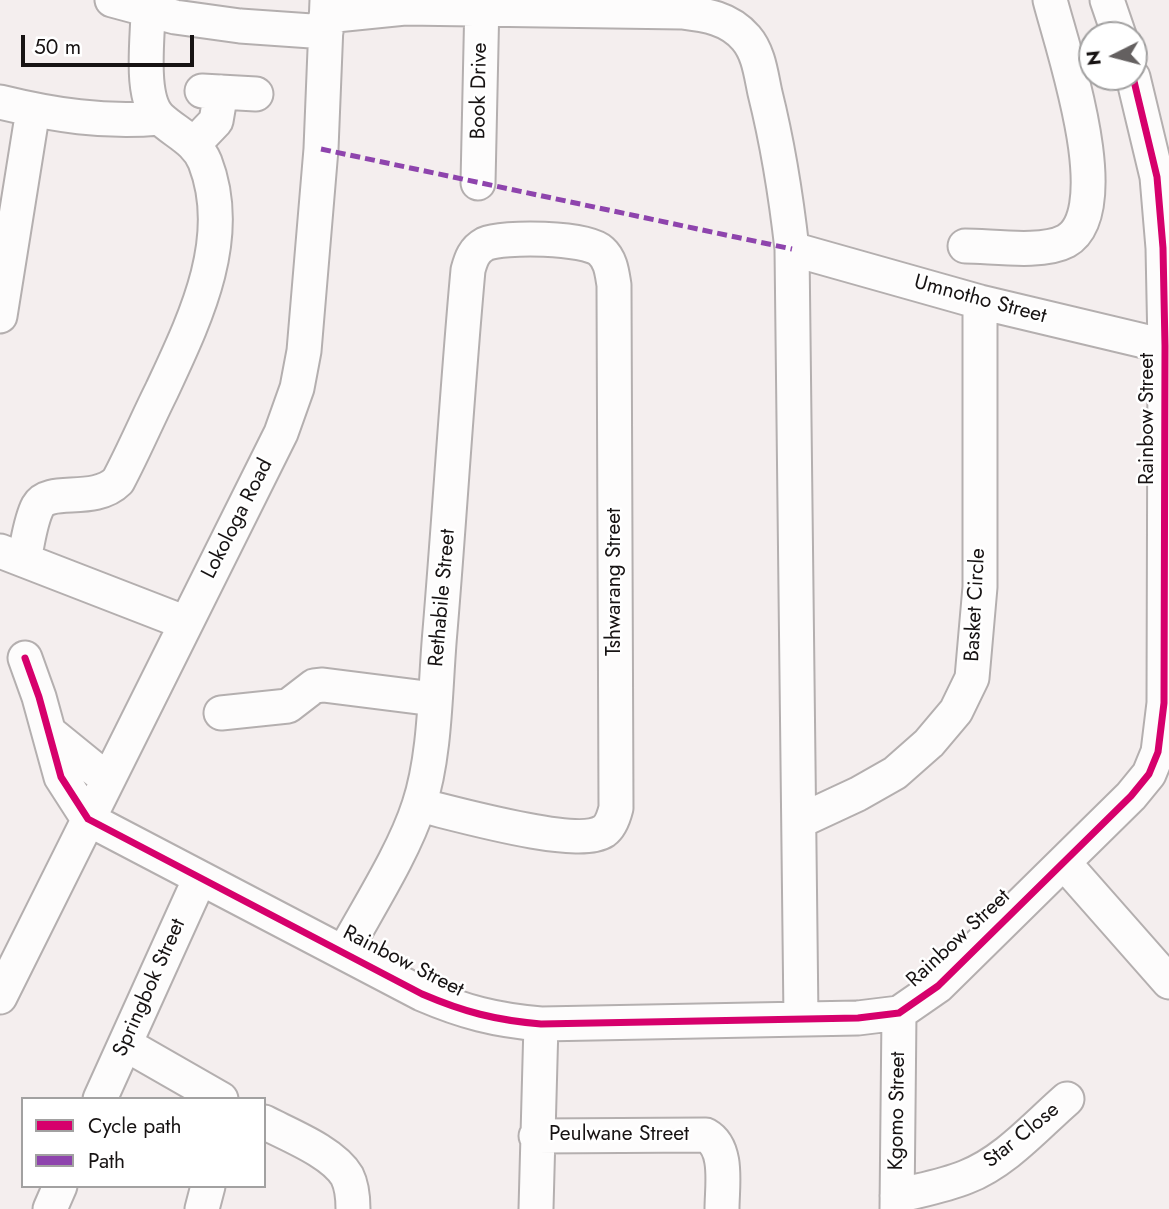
<!DOCTYPE html>
<style>
body{margin:0}
#map{position:relative;width:1169px;height:1209px;overflow:hidden;background:#f4eeee;font-family:Jost,sans-serif}
canvas{display:block}
.legend{position:absolute;left:21px;top:1097px;width:245px;height:91px;box-sizing:border-box;background:#fff;border:2px solid #a2a1a1;margin:0;padding:9px 12px;list-style:none;font-size:21px;color:#171313}
.legend li{display:flex;align-items:center;gap:14px;height:35px}
.legend b{width:35px;border:2px solid #a2a1a1}
.north{position:absolute;left:1078px;top:21px;width:70px;height:70px;box-sizing:border-box;background:#fff;border:2px solid #a2a1a1;border-radius:50%;rotate:264deg;font-size:19px;font-weight:700;line-height:28px;text-align:center;color:#171313}
.north::after{content:'';display:block;margin:auto;width:24px;height:32px;background:#646060;clip-path:polygon(50% 0,100% 100%,50% 72%,0 100%)}
.scale{position:absolute;left:21px;top:35px;width:173px;height:32px;box-sizing:border-box;border:4px solid #171313;border-top:0;padding-left:9px;font-size:21px;line-height:24px;white-space:nowrap;color:#171313;-webkit-text-stroke:5px #fff;paint-order:stroke}
</style>
<div id="map">
<canvas width="1169" height="1209"></canvas>
<ul class="legend">
<li><b style="height:9px;background:#d6006c"></b>Cycle path</li>
<li><b style="height:9px;background:#8e44ad"></b>Path</li>
</ul>
<div class="north">N</div>
<div class="scale">50 m</div>
</div>
<script>
const g = document.querySelector('canvas').getContext('2d');
g.lineJoin = 'round';
function strokePath(path, color, width, dash) { g.strokeStyle = color; g.lineWidth = width; g.lineCap = dash ? 'butt' : 'round'; g.setLineDash(dash || []); g.stroke(path); }
function label(font, color, halo, rows, align = 'center') {
  g.font = font + ' Jost,sans-serif'; g.lineWidth = 5; g.setLineDash([]); g.textBaseline = 'middle'; g.strokeStyle = halo; g.fillStyle = color; for (const [text, x, y, turn = 0] of rows) {
    g.save(); g.translate(x, y); g.rotate((+turn || 0) * Math.PI / 180); g.textAlign = isNaN(turn) ? turn : align; if (halo) g.strokeText(text, 0, 0); g.fillText(text, 0, 0); g.restore();
  }
}
const minor = new Path2D(`
 M112 0 175 17 240 26 326 32
 M1107 0 1119 35
 M326 16 405 8 682 12C706 15 729 18 746 38 759 53 761 75 765 93 778 145 786 196 792 249L801 1019
 M202 91 256 94
 M0 102C53 115 105 123 159 118
 M194 144 216 121 221 92
 M478 183 482 0
 M965 246C992 246 1042 254 1066 241 1119 211 1062 47 1050 0
 M792 249 980 302 1169 347
 M0 316 33 110
 M0 551 186 623
 M24 559C28 543 30 521 38 506 49 486 94 505 118 481 134 451 147 420 162 390 194 321 235 239 205 162 196 140 176 133 160 118 139 98 148 38 148 10
 M25 658 39 697 61 777 88 819 422 994C464 1012 495 1020 541 1024L858 1018 899 1013 938 986 1131 796 1149 774 1158 752 1164 703 1165 346 1163 248 1157 177 1133 77
 M221 713 288 706 314 686 323 685 434 699
 M49 732 108 780
 M800 821 858 794 895 773 929 743 956 711 972 678 980 587V302
 M1065 864 1169 982
 M344 952C368 908 404 852 419 805 436 754 435 685 440 631 450 511 457 390 468 270 471 259 474 250 485 244 503 236 586 237 601 251 611 260 612 273 614 285L616 808C614 816 611 826 604 831 577 849 454 813 419 805
 M0 997 281 433 297 388 304 351 321 149 327 0
 M125 1044 221 1099
 M100 1099 200 878
 M264 1122C289 1135 333 1152 347 1176 352 1186 353 1199 353 1209
 M536 1136 706 1135C729 1148 722 1186 722 1209
 M897 1196C920 1190 944 1186 966 1177 1005 1162 1036 1126 1067 1099
 M50 1209 60 1186
 M202 1209 208 1186
 M536 1209 541 1024
 M897 1209 899 1013`);
const quiet = new Path2D(`
 M321 149 792 249`);
const cycleway = new Path2D(`
 M25 658 39 697 61 777 88 819 422 994C464 1012 495 1020 541 1024L858 1018 899 1013 938 986 1131 796 1149 774 1158 752 1164 703 1165 346 1163 248 1157 177 1133 77`);
const streetNames = [
 ["Book Drive",480,91,-89],
 ["Umnotho Street",980,300,15],
 ["Rainbow Street",1148,419,-90],
 ["Lokologa Road",238,519,-63],
 ["Tshwarang Street",615,582,-90],
 ["Rethabile Street",443,598,-85],
 ["Basket Circle",976,605,-87],
 ["Rainbow Street",959,939,-43],
 ["Rainbow Street",403,962,27],
 ["Springbok Street",150,988,-66],
 ["Kgomo Street",898,1111,-89],
 ["Peulwane Street",619,1135],
 ["Star Close",1022,1136,-39]
];
strokePath(minor, '#b4afaf', 37);
strokePath(minor, '#fdfcfc', 33);
strokePath(quiet, '#8e44ad', 5, [10, 5]);
strokePath(cycleway, '#d6006c', 7);
label('21px', '#171313', '#fff', streetNames);
</script>
